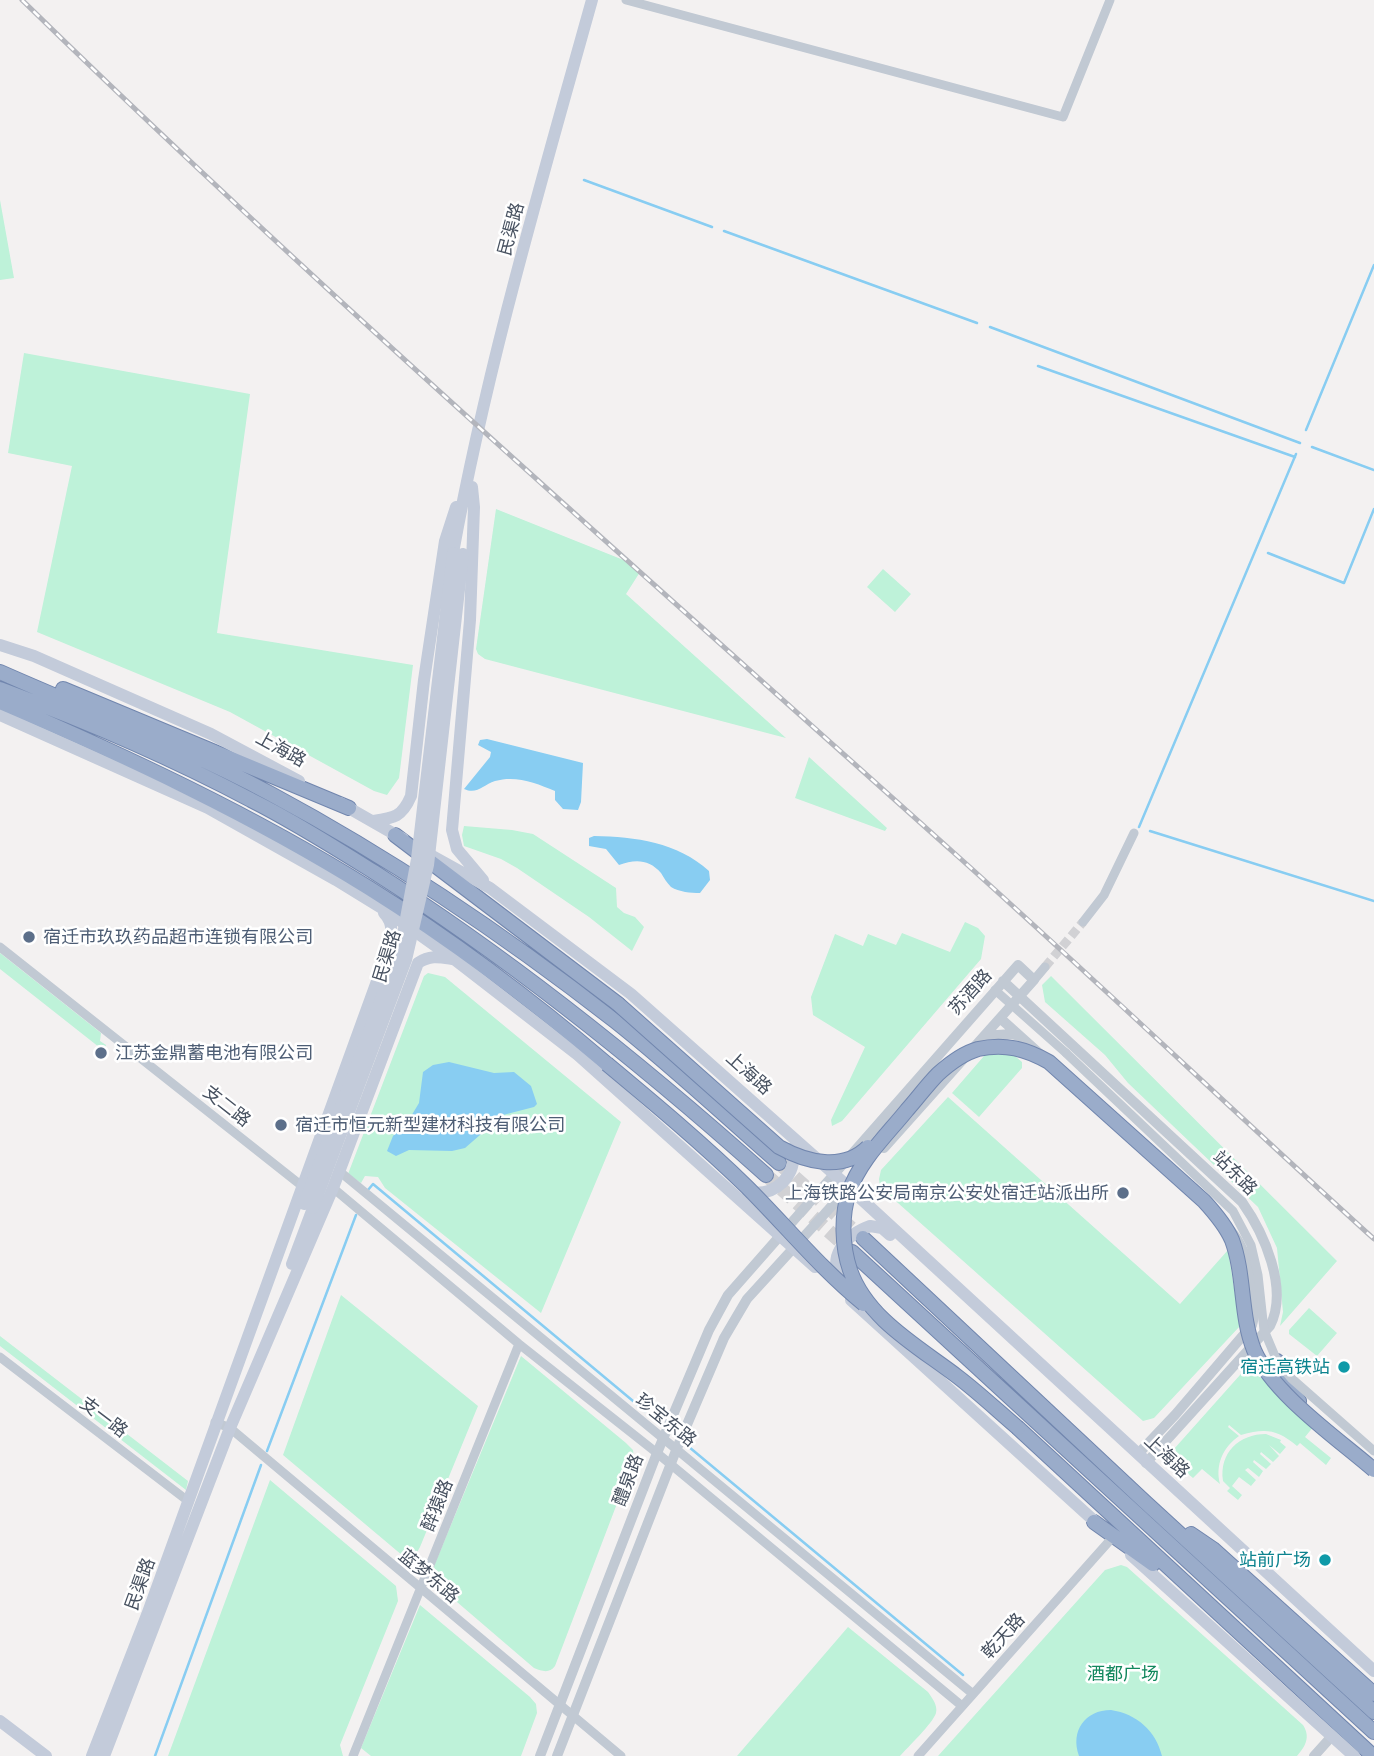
<!DOCTYPE html>
<meta charset="utf-8">
<style>
body{margin:0}
canvas{display:block;background:#f3f1f1}
</style>
<canvas width="1374" height="1756"></canvas>
<script>
const g = document.querySelector('canvas').getContext('2d');
g.lineJoin = 'round';
function paint(path, color) { g.fillStyle = color; g.fill(path, 'evenodd'); }
function strokePath(path, color, width, dash) { g.strokeStyle = color; g.lineWidth = width; g.lineCap = dash ? 'butt' : 'round'; g.setLineDash(dash || []); g.stroke(path); }
function label(font, color, halo, rows, align = 'center') {
  g.font = font + ' Barlow,"Noto Sans SC",sans-serif'; g.lineWidth = 5; g.setLineDash([]); g.textBaseline = 'middle'; g.strokeStyle = halo; g.fillStyle = color; for (const [text, x, y, turn = 0] of rows) {
    g.save(); g.translate(x, y); g.rotate((+turn || 0) * Math.PI / 180); g.textAlign = isNaN(turn) ? turn : align; if (halo) g.strokeText(text, 0, 0); g.fillText(text, 0, 0); g.restore();
  }
}
const green = new Path2D(`
 M0 200 14 278 0 280Z
 M24 353 250 394 217 633 413 665 399 778 387 795 374 791 230 712 37 632 72 466 8 453Z
 M496 509 631 563 640 572 626 594 786 738 485 659 478 654 476 649Z
 M883 569 911 594 895 612 867 587Z
 M809 757 887 828 885 831 795 798Z
 M464 826 512 830 533 834 616 888 617 907 624 913 635 917 644 927 632 951 589 917 517 868 501 859 464 846 462 835Z
 M965 922 978 928 985 936 981 959 842 1121 832 1126 831 1120 865 1047 813 1015 811 997 835 934 863 946 868 934 896 945 902 933 950 952Z
 M0 953 101 1033 100 1041 106 1045 104 1051 0 969Z
 M428 973 445 977 621 1122 541 1313 385 1188 378 1177 365 1176 361 1183 348 1174 424 976Z
 M1051 976 1337 1261 1280 1326 1283 1312 1277 1248 1258 1207 1128 1083 1105 1055 1045 1002 1042 985Z
 M997 1041 1022 1062V1068L979 1117 952 1093Z
 M948 1097 1180 1304 1228 1250 1240 1326 1154 1418 1143 1421 880 1187 879 1179 881 1170Z
 M341 1295 478 1406 420 1547 415 1556 409 1561 283 1455Z
 M1309 1308 1337 1333 1317 1356 1289 1334V1330Z
 M0 1336 188 1481 186 1490 0 1346Z
 M521 1356 626 1443 633 1450 634 1459 555 1666C549 1674 542 1671 534 1668L429 1578Z
 M1248 1366 1314 1426 1305 1437 1331 1458 1326 1465 1300 1443 1297 1446C1277 1429 1265 1428 1241 1435L1229 1425 1228 1427 1239 1436C1223 1447 1215 1465 1220 1484L1202 1469 1193 1478 1176 1464 1174 1449Z
 M1266 1434 1281 1440 1280 1442 1286 1447 1280 1454 1269 1445 1279 1456 1273 1462 1261 1452 1260 1454 1271 1464 1266 1469 1254 1460 1253 1462 1263 1471 1259 1477 1248 1468 1245 1470 1256 1480 1251 1486 1239 1477 1232 1486 1242 1495 1238 1500 1227 1491 1230 1488 1223 1481C1219 1453 1239 1434 1266 1434Z
 M270 1480 396 1586 398 1601 340 1745 343 1756H168Z
 M1121 1565 1127 1567 1303 1725C1311 1737 1305 1747 1297 1756H938L1105 1570Z
 M420 1605 530 1697 536 1704 537 1713 521 1756H371L361 1748Z
 M848 1627 928 1692C932 1698 938 1705 936 1713 933 1723 908 1747 900 1756H737Z`);
const water = new Path2D(`
 M487 739 583 763 581 802 578 810 563 809 555 800V791C536 783 516 775 495 781 483 785 477 795 464 789L490 757 491 752 478 745 480 740Z
 M594 836C636 837 677 842 709 871L710 880 700 893C691 893 679 892 671 887 667 883 664 878 661 873 649 859 635 859 619 865L606 849 589 846V838Z
 M449 1062 494 1073 514 1072 531 1086 537 1104 534 1107 503 1115 465 1148 452 1151 409 1150 396 1156 387 1151 393 1136 410 1118 419 1103 423 1072 433 1065Z
 M1111 1710C1137 1714 1156 1731 1162 1756H1079C1070 1731 1085 1710 1111 1710Z`);
const stream = new Path2D(`
 M584 180 712 227
 M724 231 977 323
 M990 327 1300 443
 M1038 366 1295 457
 M1306 430 1374 265
 M1312 447 1374 470
 M1268 553 1344 583 1374 509
 M1139 827 1296 454
 M1150 831 1374 901
 M368 1190 373 1184 645 1411
 M689 1447 963 1675
 M267 1451 356 1215
 M155 1756 261 1465`);
const minorTunnel = new Path2D(`
 M1045 967 1083 922`);
const trunkTunnel = new Path2D(`
 M779 1163 851 1228
 M766 1175 851 1251`);
const minor = new Path2D(`
 M626 0 1063 117 1110 0
 M1083 922 1104 895 1134 833
 M0 947 302 1186
 M1034 980 1045 967
 M995 990 1066 1053
 M339 1171 973 1694
 M333 1188 519 1344 657 1453 962 1706
 M0 1357 188 1501
 M215 1422 230 1428 621 1756
 M353 1756 519 1344
 M918 1756 1112 1538`);
const tertiary = new Path2D(`
 M1003 981 1242 1202C1264 1233 1289 1289 1270 1326L1146 1463
 M1000 1018 1040 1054
 M984 1036 1011 1034 1019 1036
 M1138 1454 1175 1415 1252 1325C1260 1298 1249 1252 1231 1231
 M540 1756 657 1453 709 1330 728 1295 1018 965 1034 980 884 1148
 M557 1756 677 1448 724 1338 747 1299 850 1186
 M1314 1756 1332 1736`);
const secondary = new Path2D(`
 M472 487 474 507 470 620 452 830 457 849 483 880
 M453 553C487 366 541 183 592 0
 M0 645 34 656 211 734 299 781
 M0 715 208 808 336 880 388 912 454 959 578 1055 815 1267
 M340 803 403 839
 M373 821C394 818 402 817 411 796L424 680 445 541 456 507
 M425 852 490 888 631 994 833 1173 1374 1671
 M748 1192C776 1197 797 1176 793 1148
 M292 1264 313 1208
 M845 1284C823 1260 846 1234 870 1226L882 1228 890 1235
 M851 1300 1102 1528
 M1131 1555 1354 1756
 M0 1721 46 1756
 M92 1756 147 1615 385 959C390 943 397 926 384 913
 M104 1756 230 1428 333 1188 418 963C430 955 439 957 452 959`);
const trunk = new Path2D(`
 M0 672C90 712 184 747 271 794 392 859 506 936 615 1021 672 1066 725 1116 779 1163
 M0 689C86 721 170 757 251 800 293 821 334 847 374 872 514 961 643 1065 766 1175
 M63 689 349 808
 M0 702C126 756 252 815 369 888 452 940 532 1000 607 1064
 M395 835 618 1004
 M863 1238 1144 1501 1374 1712
 M852 1252 1374 1732
 M1277 1361 1282 1376 1299 1401
 M1018 1428 1373 1756
 M1094 1522 1153 1564
 M1191 1534 1213 1549 1374 1694`);
const rail = new Path2D(`
 M22 0C323 294 640 571 953 852 1095 979 1233 1111 1374 1239`);
const minorBridge = new Path2D(`
 M1066 1053 1233 1211 1251 1245 1258 1275 1264 1330 1277 1361 1291 1378 1374 1451`);
const secondaryBridge = new Path2D(`
 M304 1204 363 1049 398 951 404 929 417 859 453 553
 M313 1208 406 960 428 865 463 554`);
const trunkBridge = new Path2D(`
 M618 1004 779 1147C806 1162 843 1172 868 1147
 M607 1064C655 1104 703 1144 747 1187 786 1226 821 1269 864 1304
 M1018 1428C998 1411 979 1393 958 1377 919 1347 867 1319 850 1270 842 1246 841 1216 849 1192 860 1160 886 1136 907 1110 917 1099 927 1085 938 1074 949 1064 964 1053 978 1049 1005 1043 1026 1049 1049 1062L1204 1201C1215 1213 1226 1226 1232 1240 1245 1275 1240 1315 1254 1350 1273 1394 1337 1438 1374 1470`);
const markers = [
 [29,937,7,"#5c6f8a"],
 [101,1053,7,"#5c6f8a"],
 [281,1125,7,"#5c6f8a"],
 [1123,1193,7,"#5c6f8a"],
 [1344,1367,7,"#0f9aa8"],
 [1325,1560,7,"#0f9aa8"]
];
const streetNames = [
 ["民渠路",511,229,-75],
 ["上海路",281,749,29],
 ["民渠路",387,956,-73],
 ["苏酒路",970,992,-48],
 ["上海路",749,1073,42],
 ["支二路",227,1106,38],
 ["站东路",1235,1173,45],
 ["支一路",104,1417,37],
 ["珍宝东路",666,1420,39],
 ["上海路",1167,1456,43],
 ["醴泉路",628,1480,-69],
 ["醉猿路",437,1505,-68],
 ["蓝梦东路",429,1576,40],
 ["民渠路",140,1584,-70],
 ["乾天路",1003,1636,-48]
];
const serviceNames = [
 ["宿迁市玖玖药品超市连锁有限公司",43,937],
 ["江苏金鼎蓄电池有限公司",115,1053],
 ["宿迁市恒元新型建材科技有限公司",295,1125],
 ["上海铁路公安局南京公安处宿迁站派出所",1109,1193,"right"]
];
const cultureNames = [
 ["宿迁高铁站",1330,1367],
 ["站前广场",1311,1560]
];
const parkNames = [
 ["酒都广场",1123,1674]
];
paint(green, '#bef2d9');
paint(water, '#88cdf2');
strokePath(stream, '#88cdf2', 2.5);
strokePath(minorTunnel, '#d1d1d4', 9, [9, 4.5]);
strokePath(trunkTunnel, '#d1d1d4', 14, [14, 7]);
strokePath(trunk, '#7186ae', 16);
strokePath(minor, '#c1c9d3', 9);
strokePath(tertiary, '#c1c9d3', 10);
strokePath(secondary, '#c3cbda', 12);
strokePath(trunk, '#9aacca', 14);
strokePath(rail, '#b3b5bc', 5);
strokePath(rail, '#fff', 2.5, [8]);
strokePath(trunkBridge, '#7186ae', 16, []);
strokePath(minorBridge, '#c1c9d3', 9);
strokePath(secondaryBridge, '#c3cbda', 12);
strokePath(trunkBridge, '#9aacca', 14);
for (const [x, y, r, color] of markers) { const dot = new Path2D(); dot.arc(x, y, r, 0, 2 * Math.PI); g.fillStyle = color; g.fill(dot); strokePath(dot, '#fff', 2.5); }
label('18px', '#475160', '#fff', streetNames);
label('18px', '#4e5e75', '#fff', serviceNames, 'left');
label('18px', '#0d838f', '#fff', cultureNames, 'right');
label('18px', '#12875d', '#fff', parkNames);
</script>
